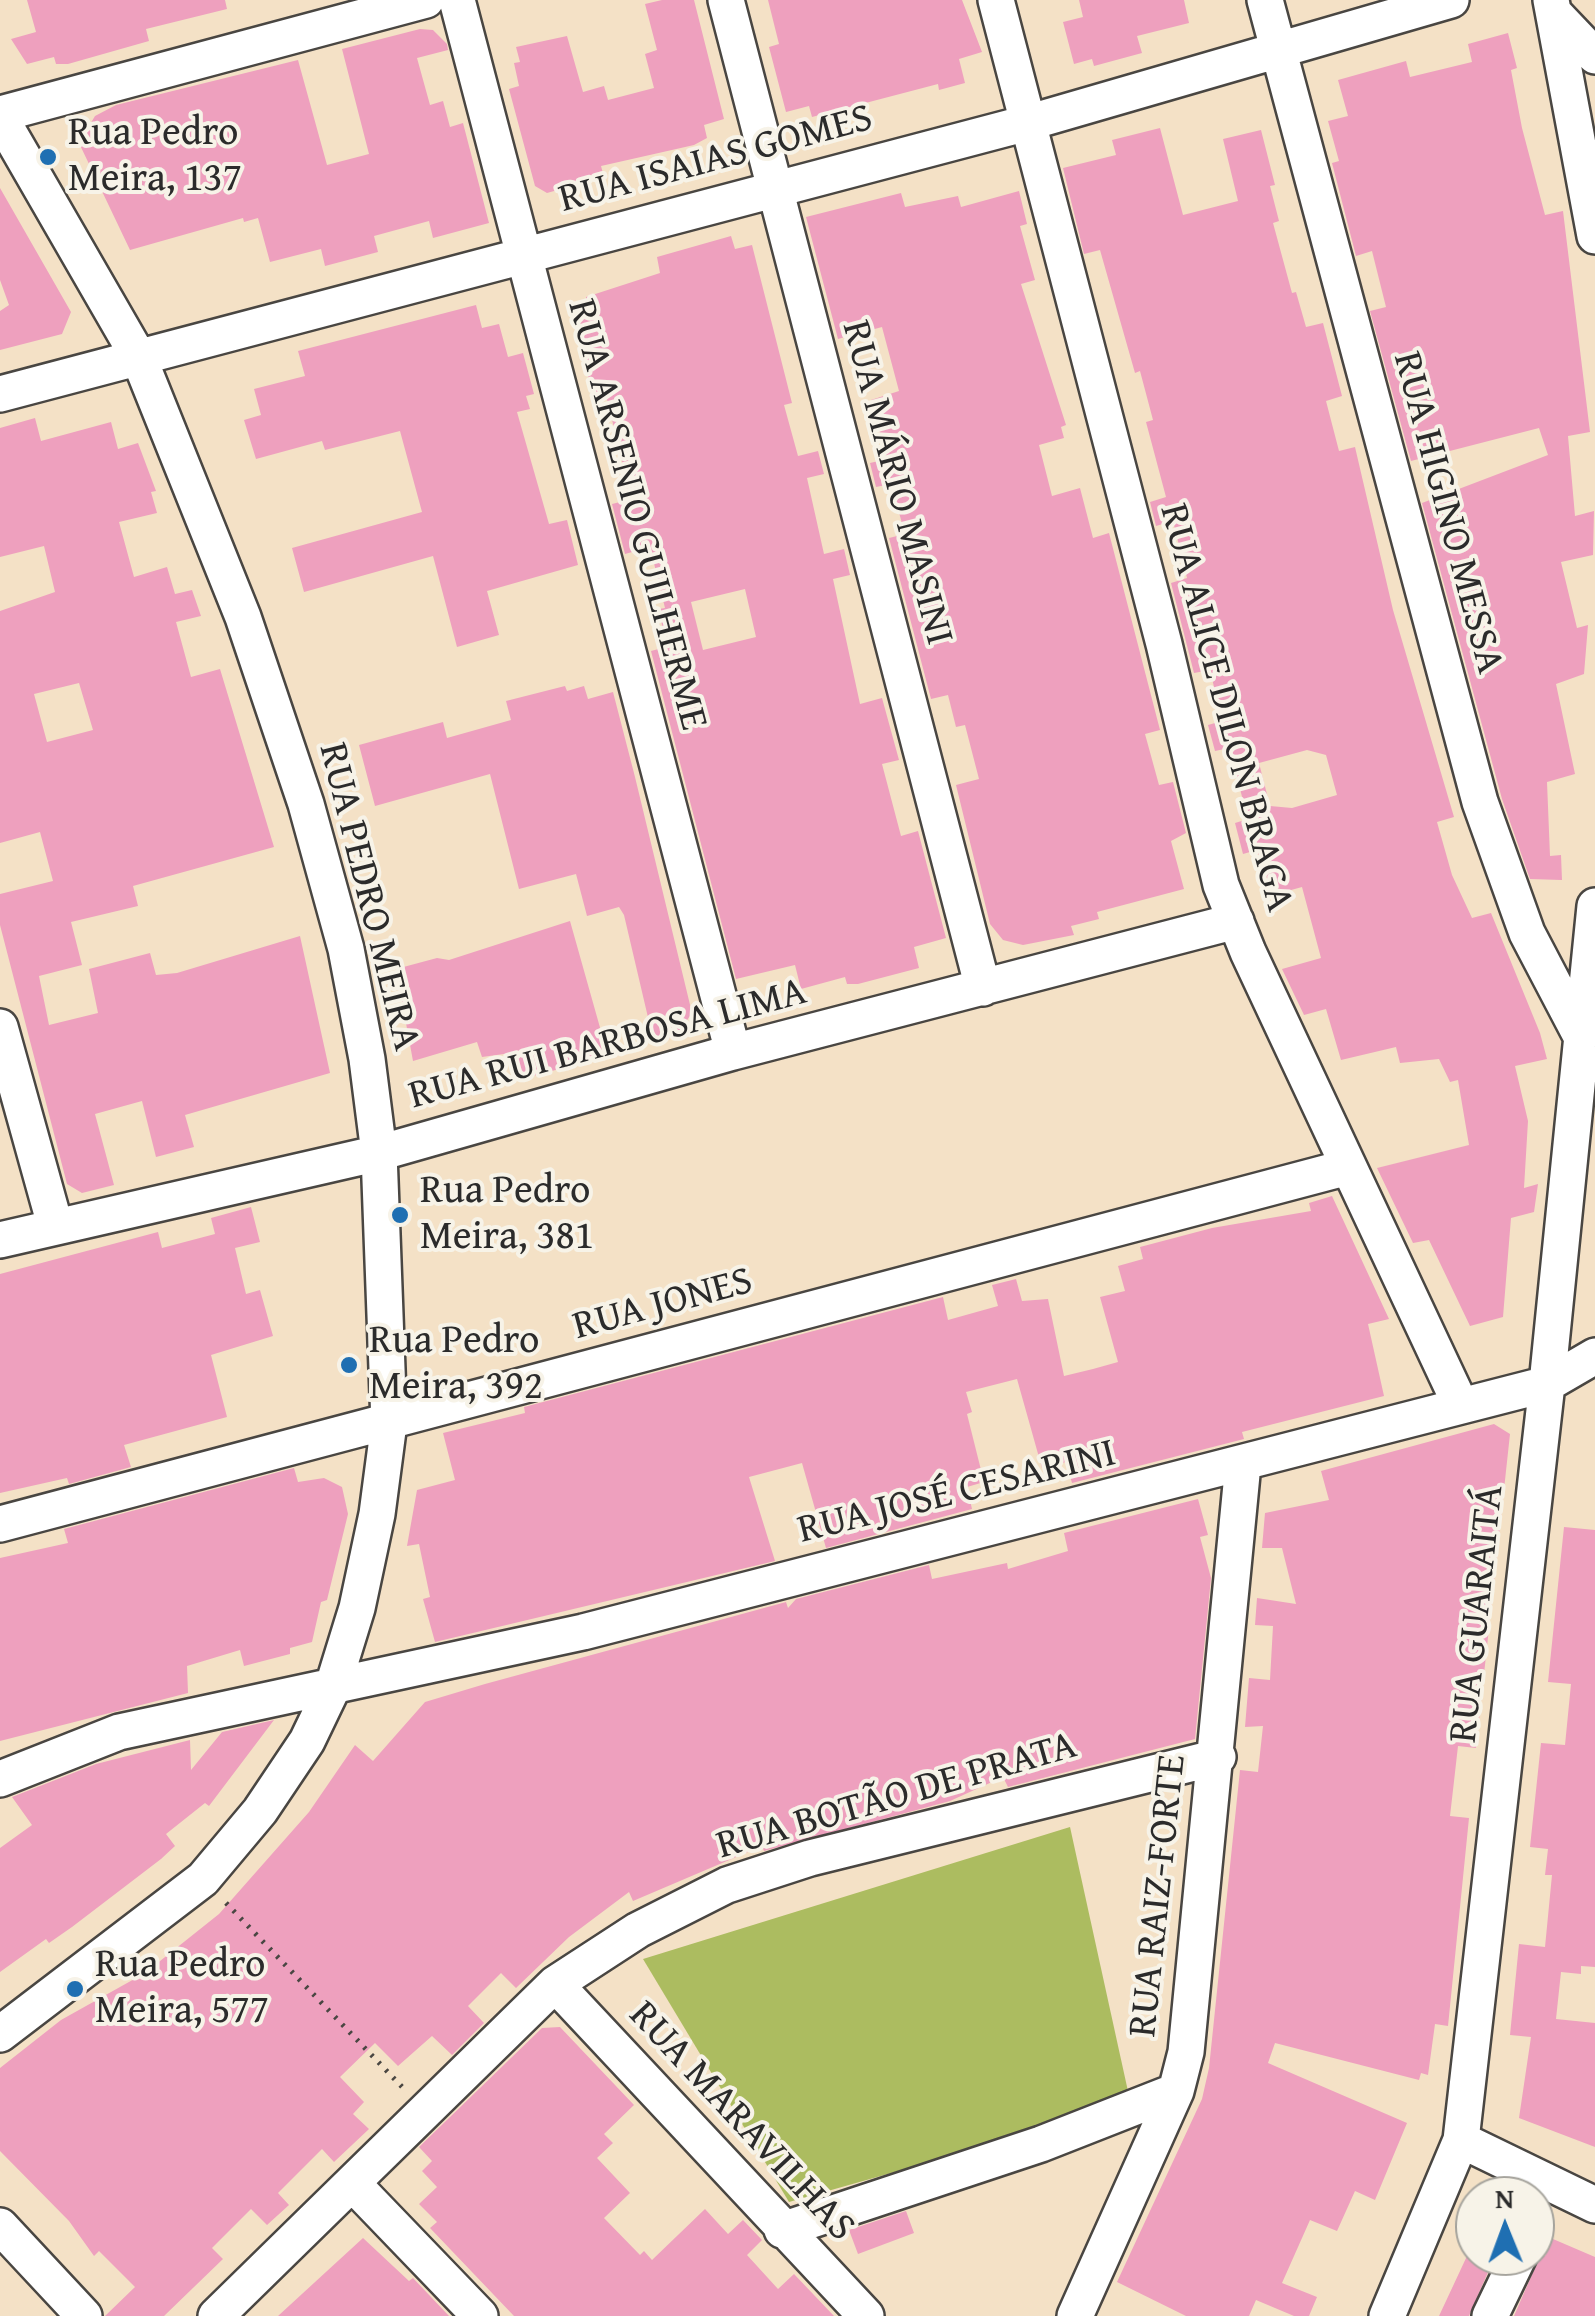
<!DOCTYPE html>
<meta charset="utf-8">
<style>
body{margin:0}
#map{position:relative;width:1595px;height:2316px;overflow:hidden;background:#f4e1c6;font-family:"Gentium Book Plus",serif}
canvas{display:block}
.north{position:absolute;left:1455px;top:2176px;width:100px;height:100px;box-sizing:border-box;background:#f7f3e8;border:2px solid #a5a39c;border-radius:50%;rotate:359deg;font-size:28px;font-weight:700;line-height:40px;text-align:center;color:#2b2b2b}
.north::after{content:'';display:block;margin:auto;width:35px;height:45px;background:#1f6fb2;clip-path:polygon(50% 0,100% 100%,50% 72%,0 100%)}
</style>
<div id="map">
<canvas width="1595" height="2316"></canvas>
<div class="north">N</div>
</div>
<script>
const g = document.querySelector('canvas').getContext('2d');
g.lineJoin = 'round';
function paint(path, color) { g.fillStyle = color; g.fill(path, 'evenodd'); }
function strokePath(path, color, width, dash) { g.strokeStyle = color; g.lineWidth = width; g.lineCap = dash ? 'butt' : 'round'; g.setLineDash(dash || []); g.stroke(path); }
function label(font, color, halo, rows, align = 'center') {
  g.font = font + ' "Gentium Book Plus",serif'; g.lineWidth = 8; g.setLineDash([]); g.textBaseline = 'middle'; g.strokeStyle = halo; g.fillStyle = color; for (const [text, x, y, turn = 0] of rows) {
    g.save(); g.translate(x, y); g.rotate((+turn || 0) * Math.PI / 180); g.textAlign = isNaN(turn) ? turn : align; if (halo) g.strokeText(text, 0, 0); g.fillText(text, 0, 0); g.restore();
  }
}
const green = new Path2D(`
 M1070 1827 1131 2105 789 2202 643 1959Z`);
const building = new Path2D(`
 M27 0H225L227 9 146 29 149 41 68 64H56L54 57 27 64 11 39 36 32Z
 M662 0H694L724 119 704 125 707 138 694 145 601 166 604 177 547 193 535 186 509 89 519 86 514 63 520 62 516 47 567 36 583 92 604 86 608 100 654 88 645 54 657 50 645 4Z
 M768 0H962L982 52 959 59 965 83 939 90 938 84 812 117 809 106 786 112 769 47 779 44Z
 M1079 0H1184L1189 23 1137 36 1142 53 1094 66 1092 59 1074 64 1063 22 1083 17Z
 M420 29 433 30 447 44 448 50 417 58 430 105 443 101 450 127 463 123 489 223 433 238 429 221 374 236 378 252 325 266 321 249 270 262 258 218 244 222 243 218 130 250 79 143 95 116 116 105 298 60 327 165 369 154 342 49Z
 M1508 33 1517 68 1511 70 1522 128 1545 215 1563 211 1590 432 1568 436 1575 516 1594 511 1593 555 1561 562 1577 628 1588 625 1584 674 1556 684 1575 774 1547 782 1550 856 1561 855 1562 880 1530 879 1502 799 1422 503 1548 455 1539 428 1411 461 1370 311 1386 307 1372 251 1356 256 1332 163 1339 161 1328 121 1348 116 1338 80 1406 61 1410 77 1472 62 1468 44Z
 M1160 128 1183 215 1238 201 1223 139 1261 130 1275 185 1270 186 1279 221 1273 223 1292 293 1296 292 1306 327 1323 323 1342 396 1326 401 1339 451 1355 447 1393 610 1454 817 1437 822 1452 875 1472 918 1491 913 1540 1033 1547 1059 1515 1066 1528 1121 1524 1188 1538 1184 1534 1212 1511 1218 1503 1317 1470 1326 1429 1240 1413 1243 1377 1168 1469 1145 1458 1080 1450 1082 1439 1059 1400 1063 1396 1047 1341 1060 1326 1009 1304 1015 1282 969 1321 958 1302 887 1273 895 1257 850 1243 854 1235 823 1248 819 1229 748 1215 751 1208 725 1222 721 1210 670 1194 673 1171 583 1187 578 1173 521 1156 526 1150 502 1166 497 1146 422 1153 420 1140 371 1135 373 1100 250 1084 254 1063 168 1116 155 1112 140ZM1307 750 1326 755 1337 795 1292 808 1270 806 1259 763Z
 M0 188 71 312 62 334 0 350V311L9 305 0 280Z
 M1019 191 1027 224 1020 226 1035 280 1021 284 1066 425 1061 427 1064 438 1039 445 1052 496 1080 488 1093 538 1109 533 1160 730 1145 734 1159 785 1173 782 1186 833 1171 841 1184 889 1097 912 1099 919 1071 926 1074 935 1023 945 1003 940 990 924 956 785 979 779 965 725 956 727 948 695 931 699 889 538 905 534 891 484 876 487 870 463 887 459 871 400 899 391 882 327 838 339 806 217 901 193 905 207 958 196 961 207Z
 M731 236 735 249 752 245 792 403 784 405 798 456 818 451 824 474 807 478 824 554 844 549 850 575 833 579 860 704 882 698 899 760 882 764 901 836 918 831 946 938 914 947 919 968 858 984H847L845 977 801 989 795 965 736 979 651 651 666 647 659 609 665 608 650 547 625 554 612 504 628 500 622 461 607 399 595 402 570 308 587 303 586 297 660 273 657 257ZM745 589 756 637 703 650 691 602Z
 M476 305 482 328 499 324 508 357 523 353 534 394 526 396 530 409 517 412 549 524 567 520 578 565 487 591 499 635 457 647 433 556 304 592 292 548 422 512 400 431 325 450 322 441 256 459 244 420 261 415 254 389 305 376 298 351Z
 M35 418 41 441 111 422 118 449 138 443 156 491 151 492 157 513 119 522 134 577 167 567 175 594 192 590 201 616 176 622 191 677 220 669 274 847 133 886 138 906 71 922 82 965 39 976 49 1025 98 1013 89 969 150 953 156 975 177 973 300 936 330 1073 185 1115 194 1147 156 1157 142 1101 95 1114 114 1185 82 1193 67 1184 0 925V894L53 881 40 832 0 843V611L55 592 44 546 0 557V428ZM79 683 93 730 47 742 34 694Z
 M565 686 567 691 584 686 588 699 613 692 635 777 692 1013 676 1036 654 1043 624 915 619 907 587 916 576 874 519 889 490 774 375 806 359 745 443 722 447 738 511 720 506 701Z
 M570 921 608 1056 518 1080 511 1053 482 1057 477 1042 413 1061 396 969 437 958 449 960Z
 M1332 1196 1389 1319 1368 1324 1384 1396 1242 1432 1244 1439 1072 1483 1066 1462 1042 1468 1017 1379 966 1392 972 1412 967 1414 984 1482 967 1487 972 1509 826 1548 802 1463 749 1477 775 1561 435 1642 423 1599 430 1597 419 1544 407 1546 417 1490 455 1480 443 1433 525 1413 524 1407 943 1297 948 1320 998 1306 992 1285 1016 1279 1022 1301 1048 1299 1064 1376 1093 1369 1118 1362 1100 1297 1125 1291 1118 1266 1143 1259 1140 1247 1212 1228 1311 1211 1309 1203Z
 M251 1207 260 1242 235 1248 246 1294 260 1290 273 1336 211 1355 227 1417 124 1445 131 1467 69 1484 67 1478 0 1493V1274L158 1232 162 1248 215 1234 211 1218Z
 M1494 1424 1510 1434 1476 1748 1458 1746 1453 1790 1450 1816 1469 1818 1448 2026 1435 2024 1428 2075 1421 2073 1419 2080 1275 2043 1268 2063 1407 2123 1375 2200 1355 2191 1337 2231 1310 2220 1282 2283 1317 2297 1309 2316H1294L1256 2300 1249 2316H1186L1117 2282 1202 2099 1209 2068 1240 1770 1258 1772 1263 1726 1245 1727 1249 1678 1270 1680 1273 1626 1255 1625 1257 1598 1296 1604 1282 1548H1262L1265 1513 1329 1500 1321 1471Z
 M294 1468 298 1482 324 1478 342 1487 348 1514 327 1600 321 1602 312 1642 290 1648V1654L244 1666 240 1650 187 1666 188 1693 0 1741V1558L68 1543 64 1529Z
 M1198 1499 1208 1535 1200 1537 1211 1578 1195 1739 1008 1787 1003 1777 950 1801 764 1851 762 1846 633 1901 629 1892 569 1937 516 1988 501 1973 468 2006 484 2023 452 2055 432 2036 398 2066 375 2043 340 2077 364 2102 353 2114 369 2129 334 2162 322 2149 278 2193 289 2205 267 2225 251 2209 212 2248 223 2259 164 2316H105L135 2287 99 2251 94 2256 69 2221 0 2151V2068L61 2020 145 1973 219 1914 309 1812 355 1745 373 1761 425 1702 485 1684 786 1602 788 1608 796 1599 929 1565 932 1579 1007 1563 1008 1569 1068 1551 1064 1533Z
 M1564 1527 1595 1530V1967L1581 1966V1974L1561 1972 1556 2019 1595 2023V2147L1519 2118 1531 2037 1510 2035 1519 1944 1545 1947 1552 1875H1545L1548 1849 1530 1847 1541 1743 1565 1745 1571 1684 1548 1682Z
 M274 1720 209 1806 205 1803 166 1834 175 1846 161 1859 72 1927 49 1943 46 1939 0 1972V1848L32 1825 12 1797 96 1764 190 1740 191 1770 222 1732Z
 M560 2027 634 2105 604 2134 613 2143 597 2158 630 2193 604 2218 640 2255 644 2251 652 2260 705 2209 728 2234 743 2220 762 2240 747 2255 778 2289 794 2274 834 2316H514L430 2228 437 2222 419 2204 437 2187 422 2171 432 2161 419 2147 542 2028Z
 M906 2211 914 2233 858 2254 849 2230Z
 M363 2238 409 2281 413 2278 449 2316H278Z
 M1553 2239 1595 2257V2316H1514L1540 2256H1545Z
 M1467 2256H1495L1469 2316H1439Z`);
const path = new Path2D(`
 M226 1903 405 2090`);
const minor = new Path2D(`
 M457 0 733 1052
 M726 0 983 988
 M996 0 1164 644 1221 885 1248 952 1461 1406
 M1265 0 1480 802 1527 933 1581 1036
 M1551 0 1595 236
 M1555 14 1595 56
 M0 114 426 0
 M0 117 139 358 243 617 306 804 346 949 367 1059 379 1153 389 1423 377 1514 357 1608 332 1689 307 1741 260 1811 203 1879 0 2034
 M0 394 1027 123 1451 0
 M0 1027 55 1225
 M0 1240 379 1153 733 1052 1236 921
 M0 1524 1348 1167
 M0 1779 119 1732 583 1632 1547 1384 1595 1356
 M555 1984 866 2316
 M1461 2140 1595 2205
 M353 2184 480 2316
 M0 2226 84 2316
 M782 2230 1041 2144 1176 2091
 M216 2316 555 1984 638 1930 727 1885 810 1858 1218 1757
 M1075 2316 1176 2091 1186 2052 1243 1464
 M1387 2316 1461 2140 1547 1384 1595 906
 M1490 2316 1519 2256`);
const markers = [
 [48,157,10,"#1f6fb2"],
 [400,1215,10,"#1f6fb2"],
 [349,1365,10,"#1f6fb2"],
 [75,1989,10,"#1f6fb2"]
];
const poiNames = [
 ["Rua Pedro",68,134],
 ["Meira, 137",68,180],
 ["Rua Pedro",420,1192],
 ["Meira, 381",420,1238],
 ["Rua Pedro",369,1342],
 ["Meira, 392",369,1388],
 ["Rua Pedro",95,1966],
 ["Meira, 577",95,2012]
];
const streetNames = [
 ["RUA ISAIAS GOMES",716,160,-15],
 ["RUA MÁRIO MASINI",896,483,75],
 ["RUA HIGINO MESSA",1447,513,75],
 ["RUA ARSENIO GUILHERME",636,515,75],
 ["RUA ALICE DILON BRAGA",1225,708,75],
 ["RUA PEDRO MEIRA",368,897,76],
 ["RUA RUI BARBOSA LIMA",608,1045,-15],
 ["RUA JONES",663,1305,-15],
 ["RUA JOSÉ CESARINI",957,1493,-14],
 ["RUA GUARAITÁ",1478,1614,-84],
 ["RUA BOTÃO DE PRATA",897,1797,-16],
 ["RUA RAIZ-FORTE",1159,1896,-84],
 ["RUA MARAVILHAS",741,2122,47]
];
paint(green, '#acbc60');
paint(building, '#eea0be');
strokePath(minor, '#494642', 40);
strokePath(path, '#494642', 5, [2.5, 8]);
strokePath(minor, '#fff', 35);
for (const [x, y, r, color] of markers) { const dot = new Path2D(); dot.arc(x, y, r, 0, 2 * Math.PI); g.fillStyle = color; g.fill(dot); strokePath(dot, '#f7f3e8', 4); }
label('40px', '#2b2b2b', '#f7f3e8', poiNames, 'left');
label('40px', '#2b2b2b', '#f7f3e8', streetNames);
</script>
